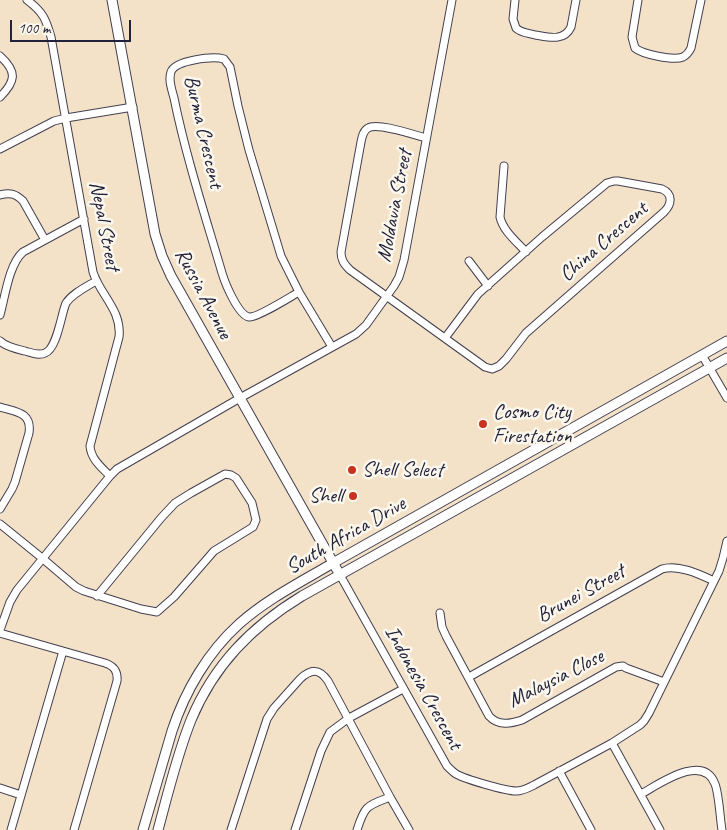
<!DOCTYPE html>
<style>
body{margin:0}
#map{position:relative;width:727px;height:830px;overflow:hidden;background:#f4e2c8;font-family:Caveat,sans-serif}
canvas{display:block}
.scale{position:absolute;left:10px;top:20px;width:121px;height:22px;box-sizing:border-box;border:2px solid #22223b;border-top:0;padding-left:6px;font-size:15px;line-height:18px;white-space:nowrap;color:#22223b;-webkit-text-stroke:4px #fbf7ec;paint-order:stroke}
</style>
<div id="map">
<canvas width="727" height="830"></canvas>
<div class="scale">100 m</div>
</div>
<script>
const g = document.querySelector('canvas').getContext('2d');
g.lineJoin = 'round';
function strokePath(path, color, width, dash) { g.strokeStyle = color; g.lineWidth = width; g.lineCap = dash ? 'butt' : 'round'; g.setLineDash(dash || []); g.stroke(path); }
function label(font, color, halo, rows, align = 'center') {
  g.font = font + ' Caveat,sans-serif'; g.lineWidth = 5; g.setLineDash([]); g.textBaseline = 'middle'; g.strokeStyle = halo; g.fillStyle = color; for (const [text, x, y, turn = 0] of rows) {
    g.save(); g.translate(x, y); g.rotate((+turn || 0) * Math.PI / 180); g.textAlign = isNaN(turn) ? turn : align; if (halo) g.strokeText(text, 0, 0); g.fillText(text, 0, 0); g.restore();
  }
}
const minor = new Path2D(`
 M27 0C43 12 46 19 51 37L93 272C100 295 122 310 119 337L90 446C91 459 101 467 110 476
 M515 0 513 19 516 28C521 33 528 33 535 35 548 37 564 42 571 27L576 0
 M638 0 632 37 635 48C642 54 673 61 683 57 687 55 689 52 691 48L701 0
 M0 56C18 72 15 82 0 97
 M426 138C414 135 378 122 368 128 363 131 362 137 361 142L341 252C341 260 344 264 350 270L485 367 492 369 499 366 506 359 526 333 664 212C672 204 673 194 662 189L618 181H614L607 183 542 237 478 294 445 338
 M0 149 54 121 66 118 133 107
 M504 166 500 217C503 231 517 242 526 252
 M0 195C10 192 16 194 23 201L45 240
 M469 261 488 286
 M299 292C290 297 257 318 249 317 238 315 225 283 222 273 205 215 186 157 174 98 172 90 168 80 171 72 175 60 213 56 224 59L230 67 238 106 249 150 281 256 299 292 332 347
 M0 315C5 297 9 264 23 252L84 219
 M0 341C6 347 17 349 25 351 32 353 39 356 45 353 57 349 61 315 66 303 73 293 86 287 96 281
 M702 355 727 398
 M0 407C16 412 32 412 29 433L15 482 12 489 0 509
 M0 524 42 558 76 587 84 591 141 609 157 612 174 597 214 551 253 527 256 520 252 503 236 478 231 475 225 474 191 493 175 503 161 518 97 596
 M340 575 447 766C450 769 453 772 456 774 465 779 505 791 516 791 523 791 528 788 534 785L612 743 640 725 644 721 649 713 719 571 723 558 727 541
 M440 613 442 627 446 636 489 716C498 726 510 724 522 720L616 667 623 666 626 668 664 682
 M0 630 10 602 17 590 110 476 117 469 240 398 356 334 366 325 394 286 399 277 404 260 452 0
 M0 633 105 663C114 666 118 671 117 681L74 830
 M469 677 662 569C678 564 699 574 714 581
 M612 743 660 830
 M559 771 591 830
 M0 788 21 795
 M641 794C658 785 703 752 715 784 719 794 720 818 722 830
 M11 830 63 651
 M231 830 267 719 274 708 300 679C311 669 319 668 328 681L390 797 409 830
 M295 830 321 751 330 732 349 718 403 689
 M357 830C365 805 367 806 390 797`);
const tertiary = new Path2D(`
 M112 0 155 234 162 256 171 276 340 575
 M143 830 172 731C185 691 208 652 239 624 267 599 301 582 333 563L727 341
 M158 830C168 793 177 755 191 720 214 665 251 627 302 596L727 358`);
const markers = [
 [483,424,5,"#c8321e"],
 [352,470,5,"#c8321e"],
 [353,496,5,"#c8321e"]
];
const streetNames = [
 ["Burma Crescent",203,132,77],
 ["Moldavia Street",395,206,-79],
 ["Nepal Street",104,226,79],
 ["China Crescent",604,242,-41],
 ["Russia Avenue",203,294,62],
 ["South Africa Drive",346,536,-30],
 ["Brunei Street",581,594,-29],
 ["Malaysia Close",556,679,-27],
 ["Indonesia Crescent",423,688,61]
];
const poiNames = [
 ["Cosmo City",493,412],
 ["Firestation",493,436],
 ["Shell Select",362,470],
 ["Shell",343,496,"right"]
];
strokePath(minor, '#423f50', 9);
strokePath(tertiary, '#423f50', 11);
strokePath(minor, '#fff', 7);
strokePath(tertiary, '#fff', 9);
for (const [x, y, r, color] of markers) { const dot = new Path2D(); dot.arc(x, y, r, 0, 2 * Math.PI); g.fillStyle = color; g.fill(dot); strokePath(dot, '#fbf7ec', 2); }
label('21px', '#22223b', '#fbf7ec', streetNames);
label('21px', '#22223b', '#fbf7ec', poiNames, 'left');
</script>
